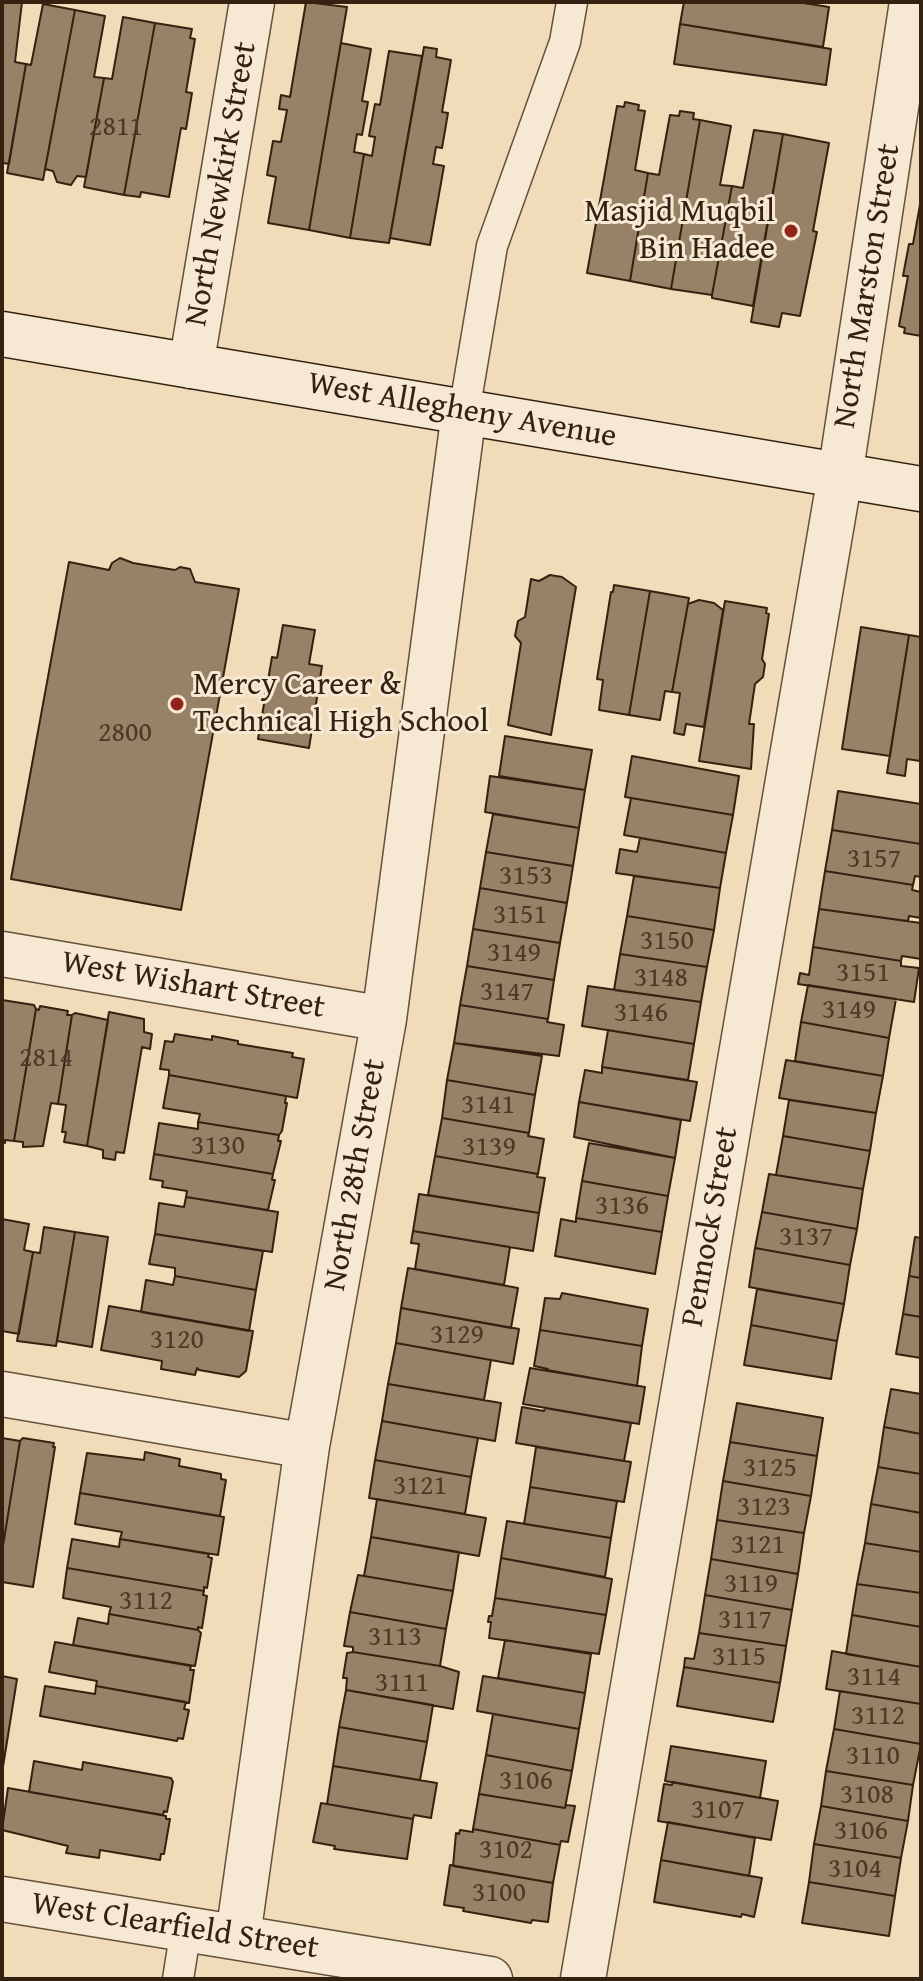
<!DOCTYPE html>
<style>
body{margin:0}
#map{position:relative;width:923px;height:1981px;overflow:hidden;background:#f1dcba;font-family:"Gentium Book Plus",serif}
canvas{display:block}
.frame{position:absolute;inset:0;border:4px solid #352110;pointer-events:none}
</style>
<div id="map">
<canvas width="923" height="1981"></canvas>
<div class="frame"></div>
</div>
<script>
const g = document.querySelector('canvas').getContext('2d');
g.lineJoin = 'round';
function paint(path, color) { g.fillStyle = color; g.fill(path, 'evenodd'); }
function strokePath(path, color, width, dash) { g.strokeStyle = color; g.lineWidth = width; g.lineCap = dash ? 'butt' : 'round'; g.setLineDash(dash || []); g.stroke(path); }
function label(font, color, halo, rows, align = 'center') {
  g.font = font + ' "Gentium Book Plus",serif'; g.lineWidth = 6; g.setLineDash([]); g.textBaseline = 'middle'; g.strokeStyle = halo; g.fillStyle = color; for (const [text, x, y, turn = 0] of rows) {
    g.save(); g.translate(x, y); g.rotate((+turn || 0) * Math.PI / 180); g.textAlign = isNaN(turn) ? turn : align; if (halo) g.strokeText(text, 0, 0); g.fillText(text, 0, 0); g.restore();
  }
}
const building = new Path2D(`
 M2 2H22L15 62 26 64 9 164 3 163V168Z
 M306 2 347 7 309 230 268 223 276 177 267 175 273 141 281 142 287 110 279 109 281 95 290 97Z
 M684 2H797L829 7 823 47 680 24Z
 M43 4 75 10 43 180 7 173 26 64 31 65Z
 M75 10 105 16 94 77 104 78 86 177 77 176 71 185 57 182 53 171 45 169Z
 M123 17 155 23 124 195 84 187 104 78 112 79Z
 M155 23 192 29 190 38 195 39 186 92 192 93 186 129 181 128 169 197 141 192 140 197 124 195Z
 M680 24 831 49 826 85 674 64Z
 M341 43 371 49 362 101 368 102 362 135 357 134 354 152 364 154 350 238 309 230Z
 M424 47 437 49 436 57 451 60 442 112 448 113 442 148 436 147 433 164 444 166 430 245 390 238Z
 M389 51 422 56 389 243 350 238 364 154 372 156 375 137 369 136 375 104 380 105Z
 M625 102 639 105 638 110 645 111 635 170 648 173 630 281 587 273 617 106 624 107Z
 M680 111 694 113 693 119 700 120 671 289 630 281 648 173 659 175 670 115 679 116Z
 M700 120 731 126 720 185 732 186 712 295 671 289Z
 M754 130 783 134 753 306 712 298V295L732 186 743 188Z
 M783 134 829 143 813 231 817 232 800 316 782 313 779 327 751 322Z
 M921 199V336L904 333 905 328 899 326 908 276H903L909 244H913Z
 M120 558 133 563 175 570 180 567 190 569 195 582 239 589 181 910 11 879 69 562 109 570 112 563Z
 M550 575 562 577 576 587 551 735 508 725 521 643 515 636 518 621 525 617 531 579 539 581Z
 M614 585 650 591 629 715 599 710 603 680 597 679 611 592H613Z
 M650 591 689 598 672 692 665 691 660 720 629 715Z
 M699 600 714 603 723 610 704 727 686 724 684 735 674 733 680 693 672 692 688 604Z
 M725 601 767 608 766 613 769 614 762 659 765 664 763 677 755 684 749 724H754L751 769 699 761Z
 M283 625 315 630 309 664 322 666 309 748 258 739 272 657 277 658Z
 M861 627 909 635 890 756 842 749Z
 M909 635 921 637V753L920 761 907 759 905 776 887 773Z
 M505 736 592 750 585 790 499 776Z
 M632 756 739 776 733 815 625 797Z
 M490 776 585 790 579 828 485 812Z
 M838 791 921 804V844L832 830Z
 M631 798 733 815 726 853 624 835Z
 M493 814 579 828 573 866 486 852Z
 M832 830 921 844V877L915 876 913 885 825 871Z
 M640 838 726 853 720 888 616 873 620 849 637 852Z
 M486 852 573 866 567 903 480 888Z
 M825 871 913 885 912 890 921 892V918L909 916 908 921 819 909Z
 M634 876 720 888 714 930 627 916Z
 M480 888 567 903 560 943 473 929Z
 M819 909 921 923V959L902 956 901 961 813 947Z
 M627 916 714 930 707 967 620 954Z
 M473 929 560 943 554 980 467 966Z
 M813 947 901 961V966L919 968 914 1002 798 984 800 973 809 975Z
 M620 954 707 967 701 1002 614 990Z
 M467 966 554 980 548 1019 460 1005Z
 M808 985 896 999 889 1038 801 1022Z
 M588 986 701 1002 694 1044 582 1026Z
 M2 1000 34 1005 36 1009 14 1141 5 1140V1143L2 1142Z
 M460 1005 548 1019 547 1022 564 1025 559 1056 454 1043Z
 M40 1006 68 1011 67 1015H72L58 1104 51 1103 43 1146 23 1147V1142L14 1141 36 1009 39 1010Z
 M109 1012 144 1019V1032L152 1034 150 1049 142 1047 124 1153 116 1152 115 1160 103 1158V1150L87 1146Z
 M75 1013 108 1020 87 1146 64 1142 66 1132H62L66 1105 58 1104 72 1015Z
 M801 1022 889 1038 883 1076 795 1061Z
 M608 1030 694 1044 688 1080 602 1067Z
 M175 1034 212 1040V1036L238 1041V1044L293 1053 292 1057 304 1059 297 1098 169 1075V1070L160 1069 165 1041 173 1042Z
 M454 1043 542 1056 535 1095 447 1080Z
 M786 1060 883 1076 876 1113 779 1098Z
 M602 1067 697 1082 690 1121 579 1102 585 1070 602 1073Z
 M169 1075 286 1096 285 1103H287L282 1131 279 1135 198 1122 200 1114 163 1108Z
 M447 1080 535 1095 529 1133 442 1118Z
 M789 1100 876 1113 870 1151 783 1136Z
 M579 1102 681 1120 675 1158 574 1137Z
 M442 1118 529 1133 528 1136 544 1139 538 1174 435 1156Z
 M198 1122 279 1135 278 1141H281L273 1174 154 1154 159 1123 198 1129Z
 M783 1136 870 1151 863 1189 776 1175Z
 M589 1143 675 1158 668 1196 582 1181Z
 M154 1154 273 1174 272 1180H275L268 1210 186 1197 187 1191 162 1187 163 1181 150 1179Z
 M435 1156 538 1174 537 1177 545 1178 539 1213 428 1195Z
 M769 1174 863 1189 857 1229 762 1212Z
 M582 1181 668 1196 662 1232 576 1218Z
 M419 1194 539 1213 533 1251 413 1231Z
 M186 1197 278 1212 272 1252 155 1234 159 1203 184 1207Z
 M762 1212 857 1229 850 1265 755 1248Z
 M576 1218 662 1232 655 1274 555 1256 561 1219 576 1222Z
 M2 1219 29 1224 24 1250 33 1252 19 1334 2 1331Z
 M44 1227 75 1232 56 1346 17 1341 33 1252 40 1253Z
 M413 1231 510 1247 504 1285 415 1269 419 1244 411 1243Z
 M75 1232 108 1237 92 1347 57 1341Z
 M155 1234 263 1251 256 1290 175 1276V1268L149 1264Z
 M915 1237 921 1238V1278L909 1276Z
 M755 1248 850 1265 844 1304 749 1287Z
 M408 1268 518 1288 511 1328 401 1308Z
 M175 1276 256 1290 249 1331 141 1312 146 1280 173 1285Z
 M909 1276 921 1278V1317L903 1314Z
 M757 1289 844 1304 837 1341 751 1325Z
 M562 1293 648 1309 642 1346 540 1330 545 1298 560 1299Z
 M109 1306 253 1331 246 1371 239 1377 199 1370 197 1368 195 1375 161 1369 162 1361 101 1350Z
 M401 1308 519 1329 513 1364 396 1343Z
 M903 1314 921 1317V1358L896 1354Z
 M751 1325 837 1341 831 1379 744 1365Z
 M540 1330 642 1346 637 1386 547 1370 548 1369 534 1366Z
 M396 1343 491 1360 484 1400 388 1384Z
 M530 1368 645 1387 639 1424 523 1404Z
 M388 1384 501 1403 495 1441 382 1421Z
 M891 1389 921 1394V1434L884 1427Z
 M737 1403 823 1418 817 1456 730 1442Z
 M522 1407 544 1411 545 1408 631 1423 624 1461 516 1443Z
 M382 1421 478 1438 471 1477 375 1460Z
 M884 1427 921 1434V1474L878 1467Z
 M2 1438 20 1441 2 1552Z
 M23 1438 54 1443 53 1447H55L33 1587 2 1582V1552L20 1441Z
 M730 1442 817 1456 811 1496 723 1481Z
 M536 1447 631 1462 624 1502 530 1487Z
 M145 1452 180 1459 179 1466 221 1474V1479L226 1480 220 1516 80 1493 87 1453 144 1460Z
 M375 1460 471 1477 465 1514 369 1498Z
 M878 1467 921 1474V1513L871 1504Z
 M723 1481 811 1496 804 1533 717 1520Z
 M530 1487 617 1501 611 1538 524 1524Z
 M80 1493 224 1517 218 1555 120 1539 122 1532 75 1524Z
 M377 1499 486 1518 479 1556 371 1537Z
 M871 1504 921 1513V1552L865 1543Z
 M717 1520 804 1533 798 1574 711 1559Z
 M507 1521 611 1538 605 1577 501 1558Z
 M371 1537 459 1552 453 1591 364 1576Z
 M72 1539 119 1547 120 1539 209 1554 208 1557 212 1558 207 1588 204 1587V1591L67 1568Z
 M865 1543 921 1552V1593L857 1584Z
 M501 1558 612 1579 606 1615 495 1598Z
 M711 1559 798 1574 792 1610 705 1595Z
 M67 1568 204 1591 203 1595 207 1596 202 1628 198 1627V1630L109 1614 111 1607 63 1598Z
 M358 1575 453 1591 446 1629 350 1612Z
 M857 1584 921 1593V1627L852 1615Z
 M705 1595 792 1610 786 1646 699 1633Z
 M495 1598 606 1615 599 1654 489 1638 491 1622H488L489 1616H492Z
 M350 1612 446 1629 440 1666 353 1652V1647L344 1646Z
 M109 1614 198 1630 201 1633 195 1666 73 1645 78 1618 108 1624Z
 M852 1615 921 1627V1667L846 1654Z
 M699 1633 786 1646 780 1683 684 1667 685 1658 694 1659Z
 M505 1640 591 1654 585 1693 498 1678Z
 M55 1642 191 1666 190 1670H194L189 1703 96 1686 97 1681 49 1672Z
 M832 1651 921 1667V1704L826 1689Z
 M353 1652 440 1666 459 1672 453 1709 346 1690 347 1678H343L347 1653Z
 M684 1667 780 1683 773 1722 677 1706Z
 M2 1676 17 1679 2 1773Z
 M483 1676 585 1693 579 1729 477 1711Z
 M45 1686 95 1694 96 1686 186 1702 184 1709 189 1710 183 1739 178 1738 177 1741 40 1716Z
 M346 1690 433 1705 427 1742 339 1727Z
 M840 1691 921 1704V1744L834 1729Z
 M493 1714 579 1729 572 1771 486 1755Z
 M339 1727 427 1742 420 1780 333 1766Z
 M834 1729 921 1744 913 1785 826 1771Z
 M671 1746 766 1761 760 1798 665 1781Z
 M486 1755 572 1771 565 1808 479 1794Z
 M34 1761 82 1770 83 1762 171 1778 173 1782 167 1812 164 1811 163 1815 29 1792Z
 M333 1766 437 1783 431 1818 414 1815 413 1819 327 1804Z
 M826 1771 913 1785 908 1821 821 1806Z
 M673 1782 778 1801 771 1840 658 1821 664 1784 672 1785Z
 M8 1788 166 1816V1819H170L164 1854H161L160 1860 100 1850 99 1858 66 1853 68 1846 2 1830Z
 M479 1794 565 1808 566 1805 575 1806 568 1842 561 1841 560 1845 473 1829Z
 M321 1803 413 1819 407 1859 334 1849 335 1846 313 1842Z
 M821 1806 908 1821 901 1858 814 1844Z
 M668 1822 755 1838 749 1876 661 1860Z
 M473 1829 560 1845 553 1883 453 1866 456 1833 459 1834 460 1830 473 1832Z
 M814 1844 901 1858 895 1896 809 1882Z
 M661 1860 762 1878 754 1917 742 1914 741 1917 654 1902Z
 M450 1865 553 1883 548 1922 532 1920 531 1923 463 1911 464 1908 444 1905Z
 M809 1882 895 1896 889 1936 802 1923Z`);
const lane = new Path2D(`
 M464 412 492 246 565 42 572 2
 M178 1979 186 1929`);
const street = new Path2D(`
 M191 366 252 2
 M2 954 384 1019
 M2 1394 307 1446
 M2 1899 490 1979
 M238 1936 307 1446 384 1019 464 412
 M583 1979 840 476 912 2`);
const secondary = new Path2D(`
 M2 334 921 489`);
const markers = [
 [791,231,8,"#8f2418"],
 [177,704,8,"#8f2418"]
];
const numberNames = [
 ["2811",116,128],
 ["2800",125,734],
 ["3157",874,860],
 ["3153",526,877],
 ["3151",520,916],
 ["3150",667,942],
 ["3149",514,954],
 ["3151",863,974],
 ["3148",661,979],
 ["3147",507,993],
 ["3149",849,1011],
 ["3146",641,1014],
 ["2814",46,1059],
 ["3141",488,1106],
 ["3130",218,1147],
 ["3139",489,1148],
 ["3136",622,1207],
 ["3137",806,1238],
 ["3129",457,1336],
 ["3120",177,1341],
 ["3125",770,1469],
 ["3121",420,1487],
 ["3123",764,1508],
 ["3121",758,1546],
 ["3119",751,1585],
 ["3112",146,1602],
 ["3117",745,1621],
 ["3113",395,1638],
 ["3115",739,1658],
 ["3114",874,1678],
 ["3111",402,1684],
 ["3112",878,1717],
 ["3110",873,1757],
 ["3106",526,1782],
 ["3108",867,1796],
 ["3107",718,1811],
 ["3106",861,1832],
 ["3102",506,1851],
 ["3104",855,1870],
 ["3100",499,1894]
];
const streetNames = [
 ["North Newkirk Street",222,184,-80],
 ["North Marston Street",868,286,-81],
 ["West Allegheny Avenue",462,411,10],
 ["West Wishart Street",193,986,10],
 ["North 28th Street",356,1175,-80],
 ["Pennock Street",711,1227,-80],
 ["West Clearfield Street",175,1927,9]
];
const poiNames = [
 ["Masjid Muqbil",775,213],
 ["Bin Hadee",775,250],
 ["Mercy Career &",193,686,"left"],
 ["Technical High School",193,723,"left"]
];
paint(building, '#978268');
strokePath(building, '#352110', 2);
strokePath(lane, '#64503a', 33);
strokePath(street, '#64503a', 47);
strokePath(secondary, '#352110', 47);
strokePath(lane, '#f6e8d2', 30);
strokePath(street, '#f6e8d2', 44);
strokePath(secondary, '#f6e8d2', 44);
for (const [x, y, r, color] of markers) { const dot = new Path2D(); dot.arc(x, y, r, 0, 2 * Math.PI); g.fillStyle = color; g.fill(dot); strokePath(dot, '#f6e8d2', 3); }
label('28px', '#4e3926', null, numberNames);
label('32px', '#352110', '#f6e8d2', streetNames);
label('32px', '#352110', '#f6e8d2', poiNames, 'right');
</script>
